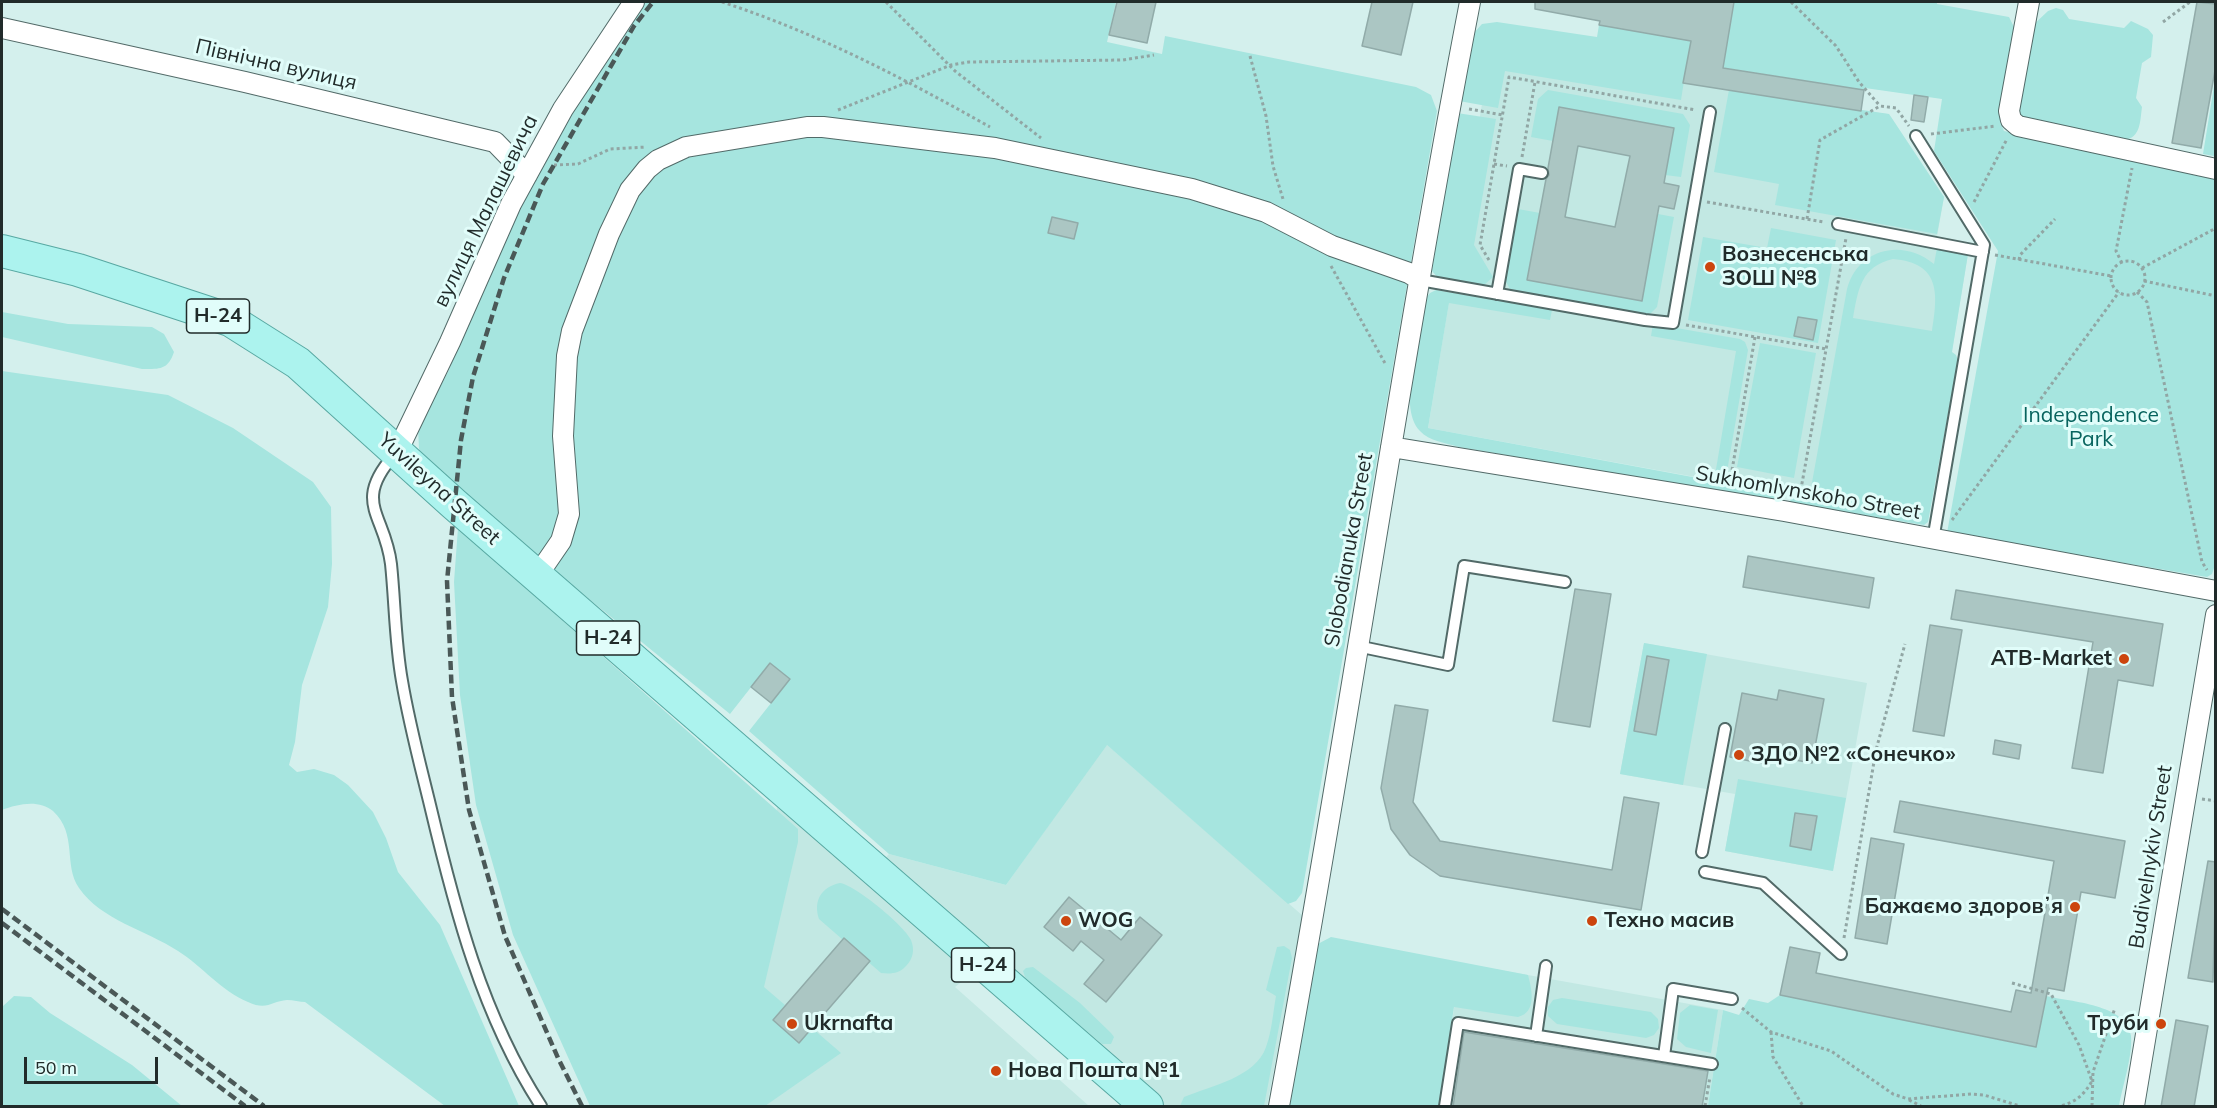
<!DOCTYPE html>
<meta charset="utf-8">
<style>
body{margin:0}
#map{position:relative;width:2217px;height:1108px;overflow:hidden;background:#d4f0ed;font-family:Mulish,sans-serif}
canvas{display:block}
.frame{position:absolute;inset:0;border:3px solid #212b2a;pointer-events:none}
.scale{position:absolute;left:24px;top:1057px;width:134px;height:27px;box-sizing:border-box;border:3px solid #212b2a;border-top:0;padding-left:8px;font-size:18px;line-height:21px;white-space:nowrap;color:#212b2a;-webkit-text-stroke:4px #e1fdfa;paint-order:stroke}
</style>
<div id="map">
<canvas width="2217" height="1108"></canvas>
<div class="frame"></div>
<div class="scale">50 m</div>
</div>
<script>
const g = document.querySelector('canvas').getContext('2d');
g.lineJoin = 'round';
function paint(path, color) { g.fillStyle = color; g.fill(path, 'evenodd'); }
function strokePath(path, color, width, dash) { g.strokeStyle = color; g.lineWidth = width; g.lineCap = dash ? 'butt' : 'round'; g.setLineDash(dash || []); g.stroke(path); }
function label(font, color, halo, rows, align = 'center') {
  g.font = font + ' Mulish,sans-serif'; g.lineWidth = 6; g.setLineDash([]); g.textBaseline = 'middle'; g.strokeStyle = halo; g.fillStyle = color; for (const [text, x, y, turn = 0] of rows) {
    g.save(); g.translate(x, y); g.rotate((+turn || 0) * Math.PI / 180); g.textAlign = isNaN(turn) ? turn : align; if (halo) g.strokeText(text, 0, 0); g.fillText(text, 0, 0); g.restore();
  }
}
const built = new Path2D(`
 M1494 32 1864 90 1861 111 1889 114 1944 197 1935 248 1968 254 1924 519 1428 428Z
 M1644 643 1867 683 1833 871 1725 851 1735 794 1620 774Z
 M1106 744 1303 916 1267 1106H1161L879 865 889 854 1006 885Z
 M780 802 974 972 955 987 1089 1106H726L777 808Z
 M1461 963 1723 1010 1708 1106H1439Z`);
const green = new Path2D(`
 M641 2H1116L1107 42 1162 54 1165 36 1416 87 1431 95 1437 111 1302 893 1296 901 1288 904 1107 745 1006 885 889 854 749 731 790 679 770 663 730 714 546 564 425 459 419 449 418 427 449 370 491 261 540 162Z
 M1734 2H1937V4L2009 17 2014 27 2000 122 2004 131 2215 177 2216 562 2212 574 2207 577 1947 533 1998 251 1934 151 1942 99 1865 88 1864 90 1687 62 1681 100 1505 71 1498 108 1459 101 1472 35 1482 24 1497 22 1597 37 1599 25 1726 47Z
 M2056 8 2063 10 2069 19 2124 28 2131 21 2148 29 2153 35 2151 57 2142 63 2136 98 2142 107C2140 121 2141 138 2124 140L2026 120 2019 115 2017 106 2029 29 2048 11Z
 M2215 80 2214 156 2203 154Z
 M1548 90 1683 114 1690 125 1681 177 1665 175 1559 107 1553 141 1531 137 1538 99Z
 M1729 90 1889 114 1944 197 1937 234 1775 205 1779 184 1714 172Z
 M1457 113 1496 119 1474 245 1493 277 1484 285 1438 278 1432 271Z
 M1518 209 1540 213 1528 280 1642 301 1658 214 1674 217 1657 307 1650 314H1642L1511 291 1505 280Z
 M1771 228 1836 240 1818 343 1688 320 1703 237 1767 248Z
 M1937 248 1968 254 1952 352 1956 355 1958 360 1928 522 1924 525 1790 503 1791 496 1809 499 1847 289C1858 248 1903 238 1934 264ZM1893 259C1941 263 1938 294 1932 331L1853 318C1858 290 1861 266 1893 259Z
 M1436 290 1552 310 1550 320 1449 303 1428 428 1714 481 1736 351 1651 336 1653 324 1740 339 1745 342 1748 350 1725 483 1783 494 1782 502 1459 447C1446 443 1429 441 1420 431 1396 406 1421 330 1426 298L1430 293Z
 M2 312 68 324 152 327 164 334 174 352C168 370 160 369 142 369L2 337Z
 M1760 343 1816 353 1794 478 1737 467Z
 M2 371 168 395 233 428 313 482 331 507 332 564 328 607 302 685 295 742 289 765 297 772 314 769 334 775 348 785 373 812 386 838 398 872 440 925 519 1106H445L305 1002C300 1002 293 1000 287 1000 272 1001 267 1011 248 1002 221 991 202 966 178 951 146 930 101 920 79 888 63 865 78 834 53 811 39 799 17 804 2 810Z
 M458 528 798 829V842L764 987 785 1005 773 1020 799 1043 812 1028 841 1053 765 1106H590L513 935 476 805 460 695 454 582Z
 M1644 643 1707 654 1683 785 1620 774Z
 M1738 779 1846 798 1833 871 1725 851Z
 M840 883C855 885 905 926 911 940 915 950 913 959 906 966 899 974 890 974 881 973L819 919C813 901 821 887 840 883Z
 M1331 937 1528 975C1532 990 1537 1012 1518 1017L1454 1007 1439 1106H1284L1314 946Z
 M1284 946 1290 950 1292 958 1264 1106H1180L1184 1097C1211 1086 1256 1077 1266 1047 1272 1031 1273 1012 1276 996L1266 990 1277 947Z
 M1033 967 1080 1003 1111 1033 1114 1037 1111 1044H1102L1026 980 1023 971 1026 968Z
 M1780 995 2035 1047 2046 996C2071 1002 2127 1004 2131 1036 2133 1055 2122 1088 2119 1106H1708L1723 1010 1739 1015 1749 999 1768 1003Z
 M14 996 31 997 50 1013 132 1065 182 1106H2V1007Z
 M1562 998 1651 1012 1658 1019 1659 1028 1654 1035 1646 1038 1557 1024 1548 1016V1007L1553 1000Z
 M1690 1005 1718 1010 1711 1053 1686 1047 1677 1039 1680 1013Z`);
const building = new Path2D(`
 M1117 2H1156L1147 43 1109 35Z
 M1372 2H1413L1401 55 1362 46Z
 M1535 2H1734L1723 68 1864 90 1861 111 1683 83 1691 41 1599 25 1600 21 1535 9Z
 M2197 2 2216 4V65L2201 148 2172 143Z
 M1914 95 1928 97 1924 122 1911 120Z
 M1559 107 1674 128 1664 183 1679 186 1674 209 1659 206 1642 301 1527 280 1546 179 1549 175 1548 168ZM1578 146 1630 156 1615 227 1565 217Z
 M1052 217 1078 223 1074 239 1048 233Z
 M1798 317 1817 320 1813 340 1794 336Z
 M1748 556 1874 578 1869 608 1743 587Z
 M1575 589 1611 594 1590 727 1553 721Z
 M1956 590 2163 624 2153 686 2118 680 2103 773 2072 768 2093 642 1951 619Z
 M1930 625 1962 630 1944 736 1913 731Z
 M1647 656 1669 660 1656 735 1634 731Z
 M770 663 790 679 771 703 751 687Z
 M1779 690 1824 699 1812 763 1767 755 1765 764 1730 757 1742 693 1777 700Z
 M1395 705 1428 710 1413 802 1440 841 1612 870 1624 797 1659 803 1641 910 1440 876 1410 855 1391 829 1381 788Z
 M1995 740 2021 745 2019 759 1993 754Z
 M1900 801 2125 841 2115 898 2081 892 2064 991 2048 988 2036 1047 1780 995 1790 947 1820 953 1816 973 2011 1012 2016 990 2031 993 2054 861 1894 832Z
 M1795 813 1817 816 1811 850 1790 846Z
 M1871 838 1904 844 1887 944 1855 938Z
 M2208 861 2216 862 2213 982 2188 978Z
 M1069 897 1121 940 1140 917 1162 935 1106 1002 1084 984 1104 960 1081 941 1073 951 1044 927Z
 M844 938 870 961 799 1043 773 1020Z
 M2176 1020 2208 1026 2194 1107H2161Z
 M1464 1032 1708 1071 1702 1107H1453Z`);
const path = new Path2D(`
 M722 2C817 33 903 78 990 127
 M886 2 955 71 1041 138
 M1791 2 1836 46 1859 82 1880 106
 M2163 22 2190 2
 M1250 56 1266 116 1273 166 1283 199
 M1469 109 1503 115
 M838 110 951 65 969 62 1123 60 1154 55
 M1931 134 1996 126
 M1522 157 1535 82
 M1494 164 1507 166
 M554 165 578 164 610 149 646 147
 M1707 202 1824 222
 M1974 202 2007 139
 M1807 219 1820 140 1880 106 1896 108 1909 126
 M1995 255 2111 276
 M1489 260 1480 245 1509 77 1696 110
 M2019 260 2020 255 2055 219
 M2111 278a17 17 0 1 1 34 0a17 17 0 1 1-34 0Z
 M2122 263 2116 251 2132 168
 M1331 266 1386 365
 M2142 268 2216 228
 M2144 281 2216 296
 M2137 292 2147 302 2202 562 2207 570
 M1686 325 1826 349
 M1755 337 1731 476 1789 487
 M1788 494 1789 487 1801 489 1846 238
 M1952 520 2119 292
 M2202 799 2216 801
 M1844 938 1876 750 1905 644
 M2012 983 2051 994 2079 1045 2092 1081C2084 1095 2075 1103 2059 1106
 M1742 1008 1771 1032 1831 1051 1893 1094 1908 1099 1971 1094 1984 1095 2020 1106
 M1771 1032 1773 1057 1803 1106
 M1909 1100 1921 1106
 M1705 1106 1710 1077
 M2092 1106 2093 1072 2115 1008`);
const service = new Path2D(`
 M1916 136 1984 245 1933 540
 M1838 224 1983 252
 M1420 280 1645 320 1673 323 1710 112
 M1497 294 1519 169 1542 173
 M394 455C352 503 385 514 391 564 395 602 395 642 402 681 409 723 420 764 430 805 455 910 482 1015 541 1106
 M1357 646 1448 665 1464 566 1565 582
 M1702 852 1725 729
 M1705 872 1763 883 1841 954
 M1536 1036 1546 966
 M1664 1056 1673 989 1732 999
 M1445 1106 1458 1023 1712 1064`);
const minor = new Path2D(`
 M2029 2 2009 111 2011 120 2018 126 2216 169
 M2 28 245 82 495 142 527 175
 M1391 447 1784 511 2216 591
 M397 452 450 342 511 204 563 109 634 2
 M537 576 561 541 569 514 563 436 567 356 572 331 609 234 630 190 647 169 658 160 686 147 807 127H823L995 148 1192 189 1266 212 1332 246 1409 273 1420 280
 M1279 1106C1347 739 1399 369 1470 2
 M2134 1106 2216 615`);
const primary = new Path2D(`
 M2 251 78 270 230 320 298 363 454 504 1147 1106`);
const rail = new Path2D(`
 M2 909 264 1106
 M2 923 245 1106
 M582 1106 558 1058 505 936 469 810 452 697 447 581 461 440 473 377 504 278 543 184 634 26 653 2`);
const markers = [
 [1710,267,6,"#cc450e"],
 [2124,659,6,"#cc450e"],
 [1739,755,6,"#cc450e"],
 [2075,907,6,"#cc450e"],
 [1066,921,6,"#cc450e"],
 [1592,921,6,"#cc450e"],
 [792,1024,6,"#cc450e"],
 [2161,1024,6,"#cc450e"],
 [996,1071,6,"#cc450e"]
];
const shields = [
 [218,316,63],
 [608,638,63],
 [983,965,63]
];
const shieldNames = [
 ["Н-24",218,316],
 ["Н-24",608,638],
 ["Н-24",983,965]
];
const streetNames = [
 ["Північна вулиця",276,65,13],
 ["вулиця Малашевича",486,211,-64],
 ["Yuvileyna Street",439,489,42],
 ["Sukhomlynskoho Street",1808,493,10],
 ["Slobodianuka Street",1349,550,-80],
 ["Budivelnykiv Street",2151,857,-81]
];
const poiNames = [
 ["Вознесенська",1722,255],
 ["ЗОШ №8",1722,279],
 ["ATB-Market",2112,659,"right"],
 ["ЗДО №2 «Сонечко»",1751,755],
 ["Бажаємо здоровʼя",2063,907,"right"],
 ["WOG",1078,921],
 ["Техно масив",1604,921],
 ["Ukrnafta",804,1024],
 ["Труби",2149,1024,"right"],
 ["Нова Пошта №1",1008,1071]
];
const parkNames = [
 ["Independence",2091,416],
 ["Park",2091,440]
];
paint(built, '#c2e8e3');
paint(green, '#a6e5df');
paint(building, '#abc6c3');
strokePath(building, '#91aba9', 1.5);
strokePath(service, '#526a68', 14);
strokePath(minor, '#526a68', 22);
strokePath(primary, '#58a8a2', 34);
strokePath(path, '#91a6a4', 3, [3, 3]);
strokePath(service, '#fff', 10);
strokePath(minor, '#fff', 20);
strokePath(primary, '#acf3ee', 32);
strokePath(rail, '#4a5857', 4.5, [9, 4.5]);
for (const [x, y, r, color] of markers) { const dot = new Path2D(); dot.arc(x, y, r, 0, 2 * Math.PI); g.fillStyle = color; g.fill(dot); strokePath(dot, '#e1fdfa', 2); }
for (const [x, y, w] of shields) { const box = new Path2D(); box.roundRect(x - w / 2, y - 17, w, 34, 4.5); g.fillStyle = '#e1fdfa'; g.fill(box); strokePath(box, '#212b2a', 1.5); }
label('bold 20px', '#212b2a', null, shieldNames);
label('21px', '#212b2a', '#e1fdfa', streetNames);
label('bold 21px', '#212b2a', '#e1fdfa', poiNames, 'left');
label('21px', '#07645e', '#e1fdfa', parkNames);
</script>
